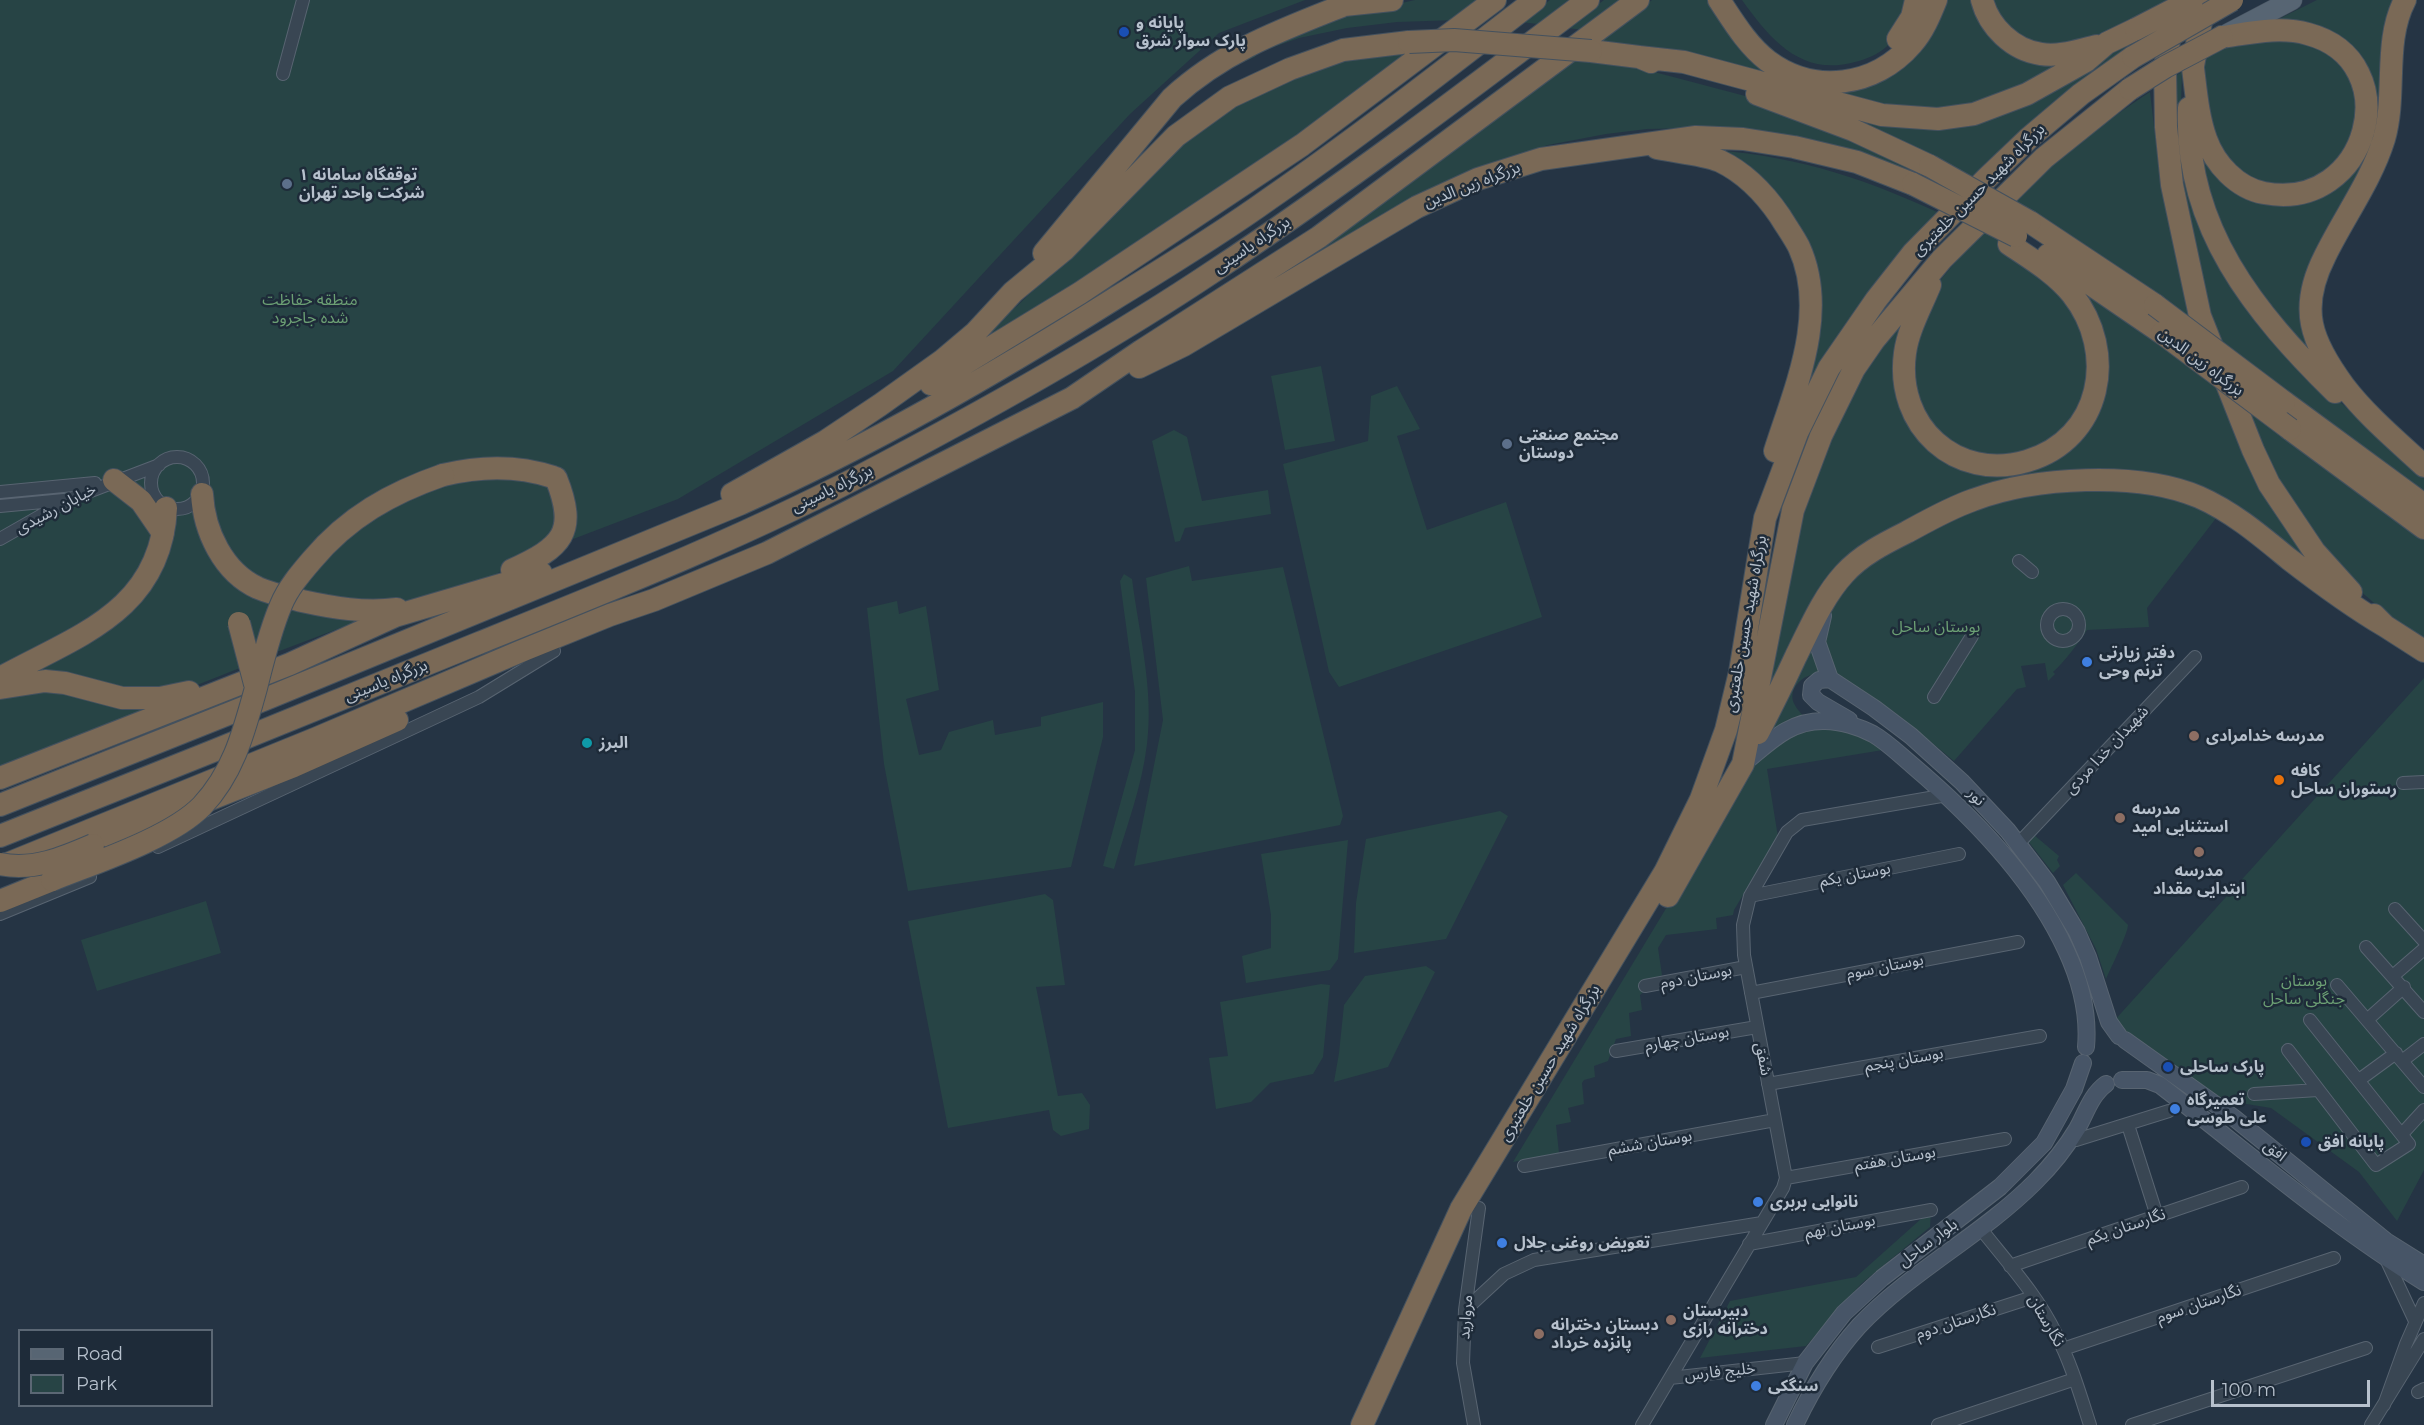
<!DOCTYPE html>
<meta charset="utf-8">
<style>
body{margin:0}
#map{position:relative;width:2424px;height:1425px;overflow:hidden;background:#253444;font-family:Montserrat,sans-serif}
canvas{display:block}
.legend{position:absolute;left:18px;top:1329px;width:195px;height:78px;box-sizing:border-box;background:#1e2b39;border:2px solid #5b6774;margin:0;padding:8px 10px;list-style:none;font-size:18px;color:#b7c1cd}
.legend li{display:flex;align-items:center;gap:12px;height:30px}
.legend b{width:30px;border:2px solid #5b6774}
.scale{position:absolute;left:2211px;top:1380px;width:159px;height:27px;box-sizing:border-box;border:3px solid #b7c1cd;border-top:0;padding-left:8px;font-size:18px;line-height:21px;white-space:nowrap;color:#b7c1cd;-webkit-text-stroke:4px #1e2b39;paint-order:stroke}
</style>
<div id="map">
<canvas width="2424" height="1425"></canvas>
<ul class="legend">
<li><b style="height:8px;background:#576573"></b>Road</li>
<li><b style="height:16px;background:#274445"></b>Park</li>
</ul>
<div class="scale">100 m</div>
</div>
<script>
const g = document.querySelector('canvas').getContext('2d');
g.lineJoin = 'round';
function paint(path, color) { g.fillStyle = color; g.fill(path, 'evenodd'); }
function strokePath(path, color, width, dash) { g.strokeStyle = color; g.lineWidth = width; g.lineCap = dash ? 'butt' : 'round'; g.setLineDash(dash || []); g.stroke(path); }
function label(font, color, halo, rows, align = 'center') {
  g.font = font + ' Montserrat,"Noto Sans Arabic",sans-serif'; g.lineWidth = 5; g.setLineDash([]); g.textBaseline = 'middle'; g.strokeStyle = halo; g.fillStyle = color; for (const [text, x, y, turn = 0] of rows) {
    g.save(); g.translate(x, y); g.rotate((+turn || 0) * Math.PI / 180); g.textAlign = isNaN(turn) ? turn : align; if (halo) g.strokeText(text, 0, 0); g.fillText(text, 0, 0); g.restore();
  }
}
const green = new Path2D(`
 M0 0H1305L1219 33 1130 114 893 371 678 499 513 562 490 579 401 605 261 658 260 660 192 687 174 700 0 773Z
 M1415 0H1485L1458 20 1397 22 1347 28 1299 38 1257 53 1255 57 1191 85 1321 21Z
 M1550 0H1568L1538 24 1520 22Z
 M1604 0H1623L1584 30 1567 28Z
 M1652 0H1713L1754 56 1863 83 1941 0H1977L1983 14 2063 58 2042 77 1975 107 1898 110 1639 47 1598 40Z
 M1742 0H1912C1905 13 1900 29 1891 42 1883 52 1868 59 1855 62 1801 77 1770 39 1742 0Z
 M1986 0H2165V3L2093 41 2027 46Z
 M2317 0H2400L2384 118 2318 261 2325 368 2242 274 2204 181 2202 139 2270 197 2358 156 2354 58 2265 26Z
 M2283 33 2344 59 2363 119 2327 178 2262 189 2216 153 2199 59 2224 45Z
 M2125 46 2127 51 2012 139 1968 180 1745 81 1922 125 2092 66Z
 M1419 51 1238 181 947 363 1017 306 1202 126 1279 81 1340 62Z
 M1576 57 1643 69 1749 97 1927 170 1919 179 1693 128 1647 129 1606 134 1548 145 1486 165 1167 345Z
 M2182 72 2181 105 2192 193 2318 382 2424 478V498L2214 341 2178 186 2175 76Z
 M2150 92 2159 170 2197 327 2013 205C2046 164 2106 121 2150 92Z
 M1700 149C1788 154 1857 175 1937 212L1881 278 1808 388 1807 251Z
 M1986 231 2056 281 2096 360 2073 428 2001 462 1937 437 1907 370 1937 284 1963 253Z
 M2062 277 2217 382 2319 567 2222 504 2044 480 1866 550 1765 697 1808 488 1857 381 1930 281 1902 345 1935 447 2032 464 2101 387Z
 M1321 366 1335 441 1285 450 1271 376Z
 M1397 386 1420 429 1397 436 1427 530 1506 502 1542 617 1339 687 1329 672 1283 464 1368 441 1371 396Z
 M2243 400 2424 536V639L2387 614 2359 590 2285 499Z
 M1174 430 1187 437 1202 501 1268 490 1271 514 1185 528 1180 541 1175 542 1152 441Z
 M2127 484 2220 513 2147 608 2149 627 2087 630C2078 644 2064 662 2053 672L2055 674 2048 681 2045 663 2021 666 2026 687 2017 689 1954 761 1893 711 1833 672 1823 640 1829 612 1848 576 1989 499Z
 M1189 566 1192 581 1283 567 1343 816 1340 825 1134 866 1163 720 1146 578Z
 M1124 574 1132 579C1139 633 1154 690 1147 744 1142 787 1126 828 1114 869L1103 866 1135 750V692L1120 581Z
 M897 601 899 614 926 606 939 690 906 699 919 755 941 750 949 732 993 720 995 735 1041 726V717L1103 702V737L1071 867 908 891 884 764 867 608Z
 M1818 619 1822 675C1808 671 1789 685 1793 701 1795 707 1800 712 1804 717L1766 736Z
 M2424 678V1170L2397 1221 2359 1172 2271 1108 2210 1098 2113 1022Z
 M1801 727 1850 728 1883 750 1767 769 1778 837 1734 910 1733 915 1716 918 1717 929 1666 935 1658 948 1662 975 1640 995 1642 1010 1629 1013 1631 1036 1616 1039 1608 1061 1594 1066 1595 1077 1584 1080 1582 1083 1584 1104 1568 1108 1571 1122 1556 1125 1559 1153 1513 1162 1755 761Z
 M1500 811 1508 816 1446 939 1354 953 1356 903 1366 839Z
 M2034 835 2059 856 2057 860 2060 866 2053 873 2028 841Z
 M1348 840 1338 959 1330 970 1246 983 1242 956 1271 948V915L1261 854Z
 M2076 873 2128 925C2128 933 2111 968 2106 979L2096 949 2063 885Z
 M1045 894 1053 900 1065 985 1036 987 1058 1096 1082 1093 1090 1105 1089 1129 1061 1136 1053 1130 1049 1110 948 1128 908 921Z
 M206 901 221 953 97 991 81 940Z
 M1426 966 1435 972 1388 1067 1334 1082 1339 1053 1344 1005 1365 976Z
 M1321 984 1330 985 1323 1057 1313 1074 1270 1083 1251 1102 1216 1109 1209 1058 1228 1056 1220 1002Z
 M1931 1210 1930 1227 1861 1284 1806 1346 1700 1358 1730 1301 1856 1277Z`);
const street = new Path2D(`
 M283 74 303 0
 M151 483a26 26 0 1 1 52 0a26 26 0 1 1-52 0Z
 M0 492 95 483
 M0 506 64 500
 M0 539 70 499 159 465
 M2019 561 2032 572
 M2047 625a16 16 0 1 1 32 0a16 16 0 1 1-32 0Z
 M1934 697 1972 636
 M2403 783 2424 782
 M2018 844 2195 657
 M158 847 479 697 554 651
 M1750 896 1959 854
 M2395 909 2424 941
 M0 914 90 877
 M2366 947 2424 1012
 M2394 975 2424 949
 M2337 985 2424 1087
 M1645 986 1746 967
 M1751 993 2018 942
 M2367 1020 2404 987
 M2288 1050 2376 1165 2409 1144 2310 1020
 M1616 1051 1757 1027
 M2402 1061 2424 1044
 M2359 1080 2396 1053
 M1768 1084 2040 1036
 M2254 1094 2318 1090
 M2128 1125 2157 1216
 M2402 1134 2424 1110
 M2076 1140 2169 1111
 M1524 1166 1775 1120
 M1786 1178 2005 1139
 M1981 1229C2007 1262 2038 1296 2056 1334 2071 1363 2080 1394 2090 1425
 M1749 1244 1931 1210
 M2386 1259 2415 1321
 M2010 1266 2242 1187
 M1465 1310 1504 1274 1534 1260 1762 1223
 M1878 1347 2033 1297
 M2063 1349 2334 1258
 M1670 1378 1805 1363
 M2418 1392 2424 1389
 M2384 1405 2406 1344 2424 1303
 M1474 1425 1463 1363 1465 1310 1479 1208
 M1642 1425 1783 1188 1786 1178 1744 955 1743 925 1750 896 1787 832 1802 820 1947 795
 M1938 1425 2075 1379
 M2132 1425 2366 1348
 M2371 1425 2424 1339`);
const secondary = new Path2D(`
 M1823 616 1817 642 1830 679 1874 708 1911 736 1962 782 2008 831 2047 882 2077 932 2088 957 2109 1022 2119 1036
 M1830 679 1819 680 1812 686 1811 695 1818 702 1849 720
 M1743 764C1769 743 1789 720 1825 721 1840 721 1860 727 1873 734 1887 742 1900 755 1912 765 1972 816 2033 878 2066 950 2080 980 2089 1014 2086 1047
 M2125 1040 2233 1117 2386 1241 2424 1265
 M2122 1080H2147L2160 1085C2247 1152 2330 1224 2424 1282
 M1774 1425 1805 1363 1844 1313 1882 1278 2000 1187 2044 1143 2074 1089 2083 1063
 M1795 1425C1812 1389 1832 1356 1859 1326 1911 1271 1981 1236 2035 1182 2051 1166 2065 1149 2077 1129 2086 1113 2091 1095 2106 1084`);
const primary = new Path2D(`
 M2227 34 2292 0`);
const highway = new Path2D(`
 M1719 0C1733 21 1747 45 1768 61 1814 95 1875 87 1912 44 1923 32 1930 15 1936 0
 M1982 0C1989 27 2013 50 2041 54 2060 57 2079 50 2097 46
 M2405 0C2383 42 2397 94 2384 139 2371 181 2344 217 2325 256 2298 309 2311 341 2344 386 2367 416 2396 440 2424 466
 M1344 5 1392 0
 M2172 19 2165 69 2166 127 2172 185 2200 316 2253 450 2269 484 2314 551 2351 592
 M1898 39 1912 17 1916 0
 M1591 51 1639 57 1651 62
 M1639 57 1684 62 1882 115 1938 119 1974 114 2027 94 2086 61 2107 43 2136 29
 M2193 66 2205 0
 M2193 68C2196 92 2198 117 2206 139 2215 164 2237 188 2264 193 2369 213 2409 61 2308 34 2280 26 2250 33 2222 37
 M1757 94 1853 130 1930 166
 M2189 108C2184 227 2255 313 2335 392
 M1657 148C1676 152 1703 154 1720 161 1745 173 1765 194 1780 216 1786 226 1794 237 1799 247 1829 313 1795 388 1775 451
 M2030 222 2155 305
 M1044 253 1172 98C1226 48 1290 27 1357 0
 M2048 255 2162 333
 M1930 285C1921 307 1908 330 1905 353 1895 426 1956 482 2027 461 2102 439 2118 352 2072 294 2055 273 2031 259 2009 244
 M1139 367 1184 345 1417 207 1478 179 1541 159 1696 137 1743 139 1794 147 1857 162 1913 184
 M931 384 1080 293 1302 145 1495 0
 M2284 402 2424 505
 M2290 429 2424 528
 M443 475C480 466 517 465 553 477
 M114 480 141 501 163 533
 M202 494C204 531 223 572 258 588 272 594 287 597 302 601 334 608 364 613 397 609
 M732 494 826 441 880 405 943 360 975 333 1013 292 1064 250 1176 136 1230 97 1290 69 1343 50 1409 42
 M512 570C562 547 578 533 556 478
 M2374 615 2385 626 2424 651
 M0 678C76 636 161 612 166 508
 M0 688 45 681 65 683 122 698H160L189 692
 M1758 733C1771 708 1784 682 1796 656 1810 628 1823 597 1844 574 1861 555 1885 543 1907 532 1929 520 1950 508 1973 500 2034 477 2138 471 2199 497 2233 512 2261 536 2289 559 2320 583 2351 606 2385 626
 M0 778 290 664 395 616 541 573
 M0 805 268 698 740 504C870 446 993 375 1114 299 1166 267 1219 235 1269 199 1360 136 1447 68 1535 0
 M0 836C160 773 320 708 479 643 616 588 754 533 885 463 997 404 1109 341 1214 271 1342 186 1465 93 1588 0
 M112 838 294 766 397 720
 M7 864 317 738 519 652 610 615 654 600 767 553 1072 398 1141 351 1319 237 1638 0
 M1668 896 1743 764 1793 510 1821 436 1854 369 1874 340 1942 259 2044 158 2130 89
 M0 901 52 880
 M1362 1425 1461 1209 1665 872 1701 799 1726 730 1740 672 1765 518 1797 433 1829 368 1876 300 1913 253 1987 178 2029 138 2081 94 2133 57`);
const highwayBridge = new Path2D(`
 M2136 29 2192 0
 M1409 42 1454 40 1591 51
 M2133 57 2232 0
 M2130 89 2165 67 2222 37
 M1930 166 2030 222
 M1913 184 2016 236
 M2155 305 2284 402
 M2162 333 2290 429
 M239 623 255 684
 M0 864C33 871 63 858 93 845
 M52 880C94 863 171 838 202 806 234 772 244 731 256 688 263 660 270 631 281 605 288 588 300 574 312 560 348 517 391 493 443 475`);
const markers = [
 [1124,32,6,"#1a4fb4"],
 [287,184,6,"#5c6f8a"],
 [1507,444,6,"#5c6f8a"],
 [2087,662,6,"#3f7fe0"],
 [2194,736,6,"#8d6e63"],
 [587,743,6,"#0f9aa8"],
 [2279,780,6,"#e8710a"],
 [2120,818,6,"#8d6e63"],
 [2199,852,6,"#8d6e63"],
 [2168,1067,6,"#1a4fb4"],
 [2175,1109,6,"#3f7fe0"],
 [2306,1142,6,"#1a4fb4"],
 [1758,1202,6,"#3f7fe0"],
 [1502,1243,6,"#3f7fe0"],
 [1671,1320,6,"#8d6e63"],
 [1539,1334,6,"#8d6e63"],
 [1756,1386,6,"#3f7fe0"]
];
const poiNames = [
 ["پایانه و",1136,23],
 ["پارک‌ سوار شرق",1136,41],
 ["توقفگاه سامانه ۱",299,175],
 ["شرکت واحد تهران",299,193],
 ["مجتمع صنعتی",1519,435],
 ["دوستان",1519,453],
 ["دفتر زیارتی",2099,653],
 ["ترنم وحی",2099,671],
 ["مدرسه خدامرادی",2206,736],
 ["البرز",599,743],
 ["کافه",2291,771],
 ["رستوران ساحل",2291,789],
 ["مدرسه",2132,809],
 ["استثنایی امید",2132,827],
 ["مدرسه",2199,871,"center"],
 ["ابتدایی مقداد",2199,889,"center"],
 ["پارک ساحلی",2180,1067],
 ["تعمیرگاه",2187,1100],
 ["علی طوسی",2187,1118],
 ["پایانه افق",2318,1142],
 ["نانوایی بربری",1770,1202],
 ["تعویض روغنی جلال",1514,1243],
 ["دبیرستان",1683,1311],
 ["دخترانه رازی",1683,1329],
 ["دبستان دخترانه",1551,1325],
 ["پانزده خرداد",1551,1343],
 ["سنگکی",1768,1386]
];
const streetNames = [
 ["بزرگراه زین الدین",1472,185,-21],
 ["بزرگراه شهید حسین خلعتبری",1979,190,-45],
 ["بزرگراه یاسینی",1252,245,-34],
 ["بزرگراه زین الدین",2201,362,37],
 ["بزرگراه یاسینی",832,489,-26],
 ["خیابان رشیدی",56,509,-28],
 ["بزرگراه شهید حسین خلعتبری",1746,624,-80],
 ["بزرگراه یاسینی",386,681,-22],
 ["شهیدان خدا مردی",2107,750,-47],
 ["نور",1976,797,47],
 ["بوستان یکم",1855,875,-11],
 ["بوستان سوم",1885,967,-11],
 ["بوستان دوم",1696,977,-11],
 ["بوستان چهارم",1687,1039,-10],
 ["شفق",1763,1059,79],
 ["بوستان پنجم",1904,1060,-10],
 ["بزرگراه شهید حسین خلعتبری",1550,1063,-59],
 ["بوستان ششم",1650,1143,-10],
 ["افق",2275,1151,39],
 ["بوستان هفتم",1895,1159,-10],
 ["بوستان نهم",1840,1227,-11],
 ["نگارستان یکم",2126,1227,-19],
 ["بلوار ساحل",1928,1243,-37],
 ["نگارستان سوم",2199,1304,-19],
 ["مروارید",1466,1317,-86],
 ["نگارستان",2046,1321,60],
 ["نگارستان دوم",1956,1322,-18],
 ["خلیج فارس",1720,1372,-6]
];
const parkNames = [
 ["منطقه حفاظت",310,300],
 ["شده جاجرود",310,318],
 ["بوستان ساحل",1936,627],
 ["بوستان",2304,981],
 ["جنگلی ساحل",2304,999]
];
paint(green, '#274445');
strokePath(street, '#586471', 14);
strokePath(secondary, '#586471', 18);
strokePath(primary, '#434f5d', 21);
strokePath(highway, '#44515e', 24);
strokePath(street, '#394653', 12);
strokePath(secondary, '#475567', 16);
strokePath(primary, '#576573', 20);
strokePath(highway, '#7a6956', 22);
strokePath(highwayBridge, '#44515e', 24, []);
strokePath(highwayBridge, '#7a6956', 22);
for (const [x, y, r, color] of markers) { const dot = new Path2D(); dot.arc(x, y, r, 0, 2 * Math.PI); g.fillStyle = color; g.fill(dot); strokePath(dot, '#1e2b39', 2); }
label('bold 16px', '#b7c1cd', '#1e2b39', poiNames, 'left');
label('16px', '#b7c1cd', '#1e2b39', streetNames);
label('16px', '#6ca074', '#1e2b39', parkNames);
</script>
